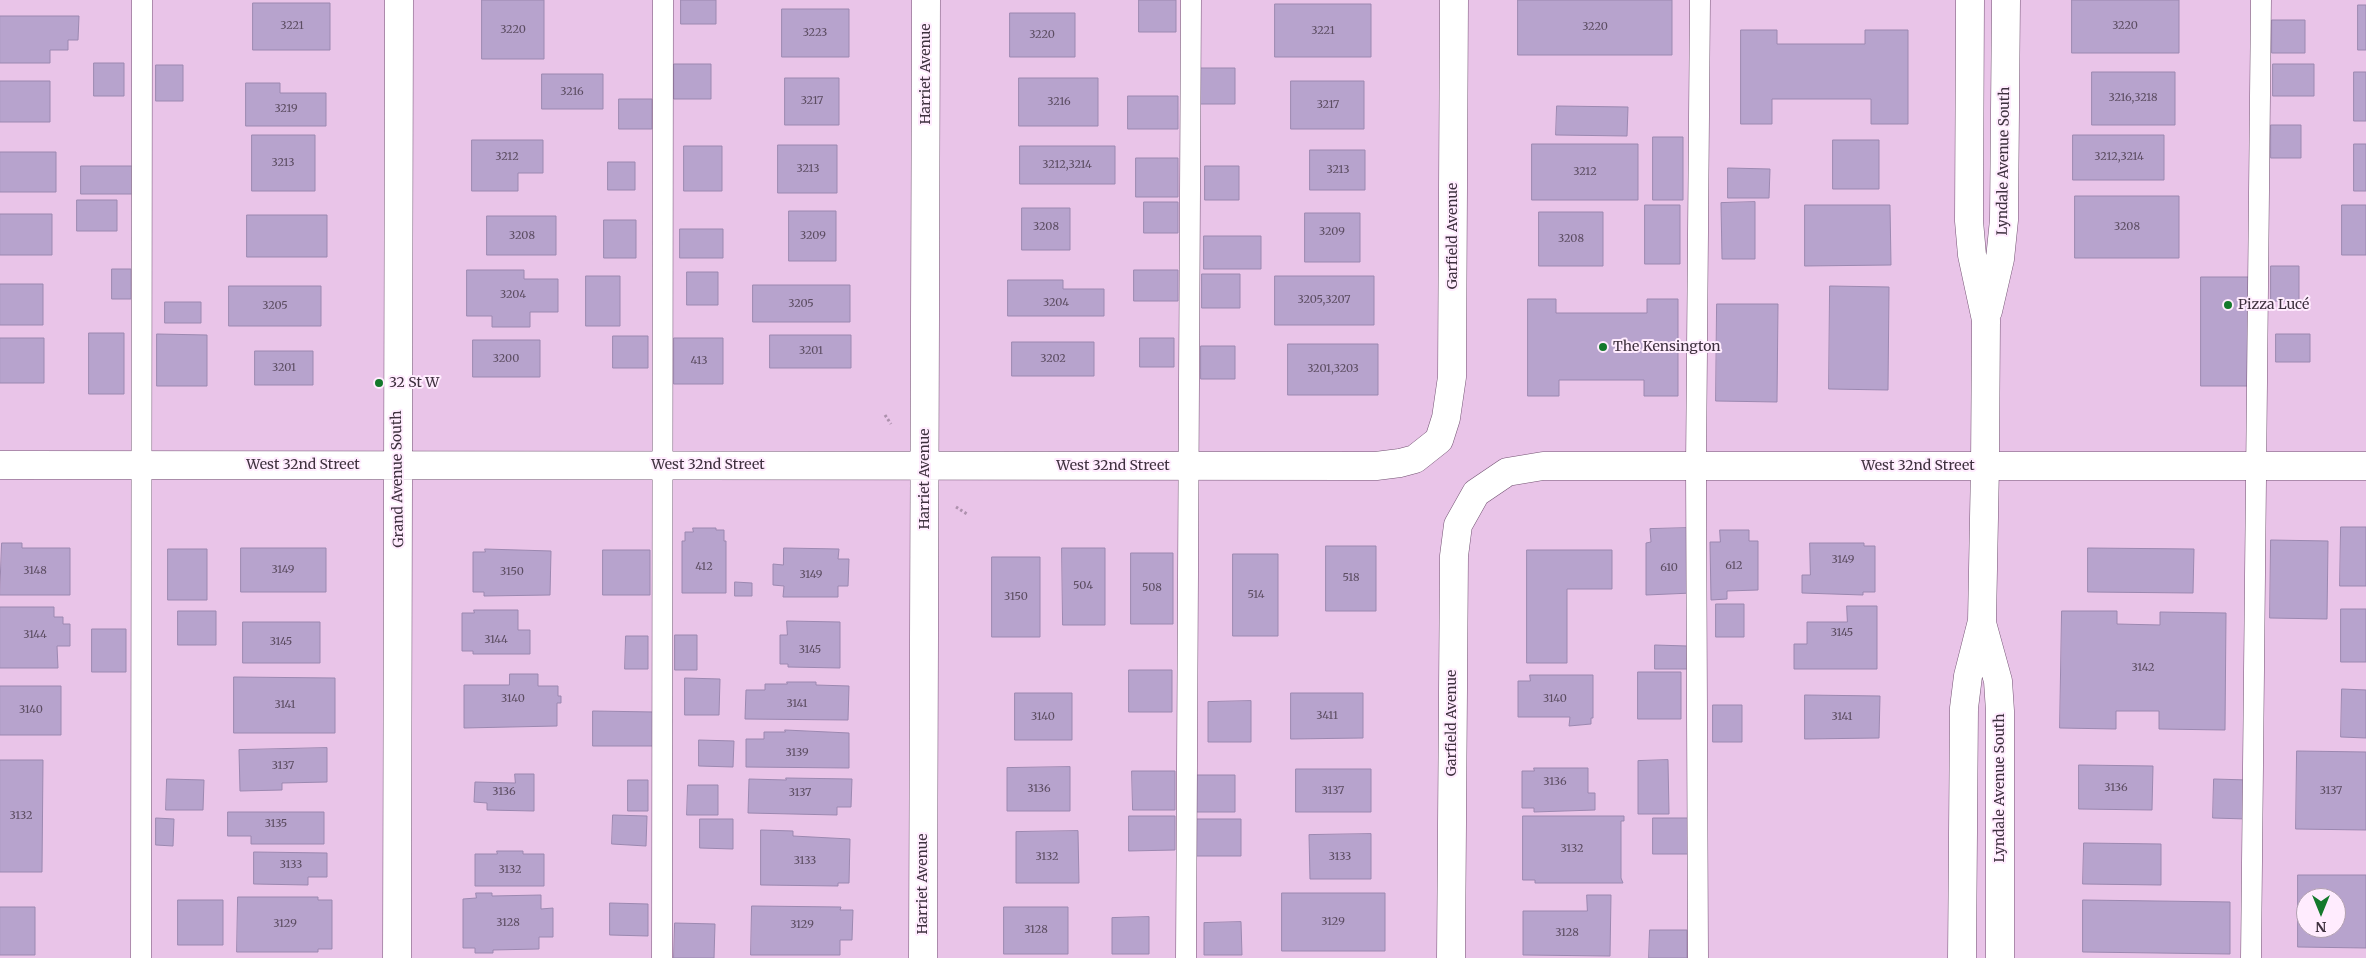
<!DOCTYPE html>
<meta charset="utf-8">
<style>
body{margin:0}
#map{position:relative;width:2366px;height:958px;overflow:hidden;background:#e9c4e8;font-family:Merriweather,serif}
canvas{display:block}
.north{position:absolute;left:2296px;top:888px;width:50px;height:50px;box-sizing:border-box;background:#ffecfe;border:1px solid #b2a1b1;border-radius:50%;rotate:180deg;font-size:14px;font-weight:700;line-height:20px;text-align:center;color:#3e303e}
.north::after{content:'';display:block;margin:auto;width:18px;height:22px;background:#14792c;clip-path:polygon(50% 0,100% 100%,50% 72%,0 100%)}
</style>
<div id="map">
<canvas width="2366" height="958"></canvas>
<div class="north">N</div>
</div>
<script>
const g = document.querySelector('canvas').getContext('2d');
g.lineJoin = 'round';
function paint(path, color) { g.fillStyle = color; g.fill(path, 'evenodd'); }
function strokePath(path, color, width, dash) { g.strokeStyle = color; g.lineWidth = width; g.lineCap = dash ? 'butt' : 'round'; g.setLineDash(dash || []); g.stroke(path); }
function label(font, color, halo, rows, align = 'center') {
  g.font = font + ' Merriweather,serif'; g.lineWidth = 4; g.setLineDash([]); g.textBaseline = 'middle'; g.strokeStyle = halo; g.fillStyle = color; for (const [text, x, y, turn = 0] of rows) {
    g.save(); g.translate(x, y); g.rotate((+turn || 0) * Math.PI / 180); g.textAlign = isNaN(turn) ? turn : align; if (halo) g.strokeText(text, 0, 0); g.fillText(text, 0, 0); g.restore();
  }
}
const building = new Path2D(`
 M482 0H544V59H482Z
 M681 0H716V24H681Z
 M1139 0H1176V32H1139Z
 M1518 0H1672V55H1518Z
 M2072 0H2179V53H2072Z
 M253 3H330V50H253Z
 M1275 4H1371V57H1275Z
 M2358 5H2366V50H2358Z
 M782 9H849V57H782Z
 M1010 13H1075V57H1010Z
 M0 16H79L78 40H68V50H50V63H0Z
 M2272 20H2305V53H2272Z
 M1741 30H1777V44H1865V30H1908V124H1871V99H1772V124H1741Z
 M94 63H124V96H94Z
 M674 64H711V99H674Z
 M2273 64H2314V96H2273Z
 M156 65H183V101H156Z
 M1200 68H1235V104H1200Z
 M2092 72H2175V125H2092Z
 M2354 72H2366V121H2354Z
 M542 74H603V109H542Z
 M785 78H839V125H785Z
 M1019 78H1098V126H1019Z
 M0 81H50V122H0Z
 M1291 81H1364V129H1291Z
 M246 83H280V93H326V126H246Z
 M1128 96H1178V129H1128Z
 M619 99H652V129H619Z
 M1557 106 1628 107 1627 136 1556 135Z
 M2271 125H2301V158H2271Z
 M252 135H315V191H252Z
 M2073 135H2164V180H2073Z
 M1653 137H1683V200H1653Z
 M472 140H543V173H518V191H472Z
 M1833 140H1879V189H1833Z
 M1532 144H1638V200H1532Z
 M2354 144H2366V191H2354Z
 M778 145H837V193H778Z
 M684 146H722V191H684Z
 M1020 146H1115V184H1020Z
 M1310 150H1365V190H1310Z
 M0 152H56V192H0Z
 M1136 158H1178V197H1136Z
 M608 162H635V190H608Z
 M81 166H133V194H81Z
 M1205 166H1239V200H1205Z
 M1728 168 1770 169 1769 198H1728Z
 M2075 196H2179V258H2075Z
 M77 200H117V231H77Z
 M1144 202H1178V233H1144Z
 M1755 202V259H1722L1721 203Z
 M1645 205H1680V264H1645Z
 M1805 205H1890L1891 265 1805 266Z
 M2342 205H2366V255H2342Z
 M1022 208H1070V250H1022Z
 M789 211H836V261H789Z
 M1539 212H1603V266H1539Z
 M1305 213H1360V262H1305Z
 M0 214H52V255H0Z
 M247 215H327V257H247Z
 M487 216H556V255H487Z
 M604 220H636V258H604Z
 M680 229H723V258H680Z
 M1204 236H1261V269H1204Z
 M2271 266H2299V301H2271Z
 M112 269H131V299H112Z
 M467 270H524V279H558V312H530V327H492V316H467Z
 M1134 270H1178V301H1134Z
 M687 272H718V305H687Z
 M1202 274H1240V308H1202Z
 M586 276H620V326H586Z
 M1275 276H1374V325H1275Z
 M2201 277H2255V386H2201Z
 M1008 280H1063V289H1104V316H1008Z
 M0 284H43V325H0Z
 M753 285H850V322H753Z
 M229 286H321V326H229Z
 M1830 286 1889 287 1888 390 1829 389Z
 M1528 299H1556V313H1647V299H1678V396H1644V380H1559V396H1528Z
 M165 302H201V323H165Z
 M1717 304H1778L1777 402 1716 401Z
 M89 333H124V394H89Z
 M157 334 207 335V386H157Z
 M2276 334H2310V362H2276Z
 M770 335H851V368H770Z
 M613 336H648V368H613Z
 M0 338H44V383H0Z
 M674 338H723V384H674Z
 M1140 338H1174V367H1140Z
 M473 340H540V377H473Z
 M1012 342H1094V376H1012Z
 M1288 344H1378V395H1288Z
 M1201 346H1235V379H1201Z
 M255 351H313V385H255Z
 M2341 527H2366V586H2340Z
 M693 528H716V530H724V541H726V593H682V541H685V532H693Z
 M1689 528 1692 593 1646 595V543L1651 542 1650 529Z
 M1720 530H1749V541H1758V590L1727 591V599L1711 600 1710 542H1720Z
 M2271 540 2328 541 2327 619 2270 618Z
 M2 543H22V548H70V595H0Z
 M1810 543H1864V546H1875V592H1863V595L1802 593V575H1810Z
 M1326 546H1376V611H1326Z
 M241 548H326V592H241Z
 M784 548 839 549 838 559H849L848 586H838V597H783L784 586 773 585V564L783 565Z
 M1062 548H1105V625H1063Z
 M2088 548 2194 549 2193 593 2088 592Z
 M168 549H207V600H168Z
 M485 549 551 551 550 595 484 596V592H473V552H485Z
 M603 550H650V595H603Z
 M1527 550H1612V589H1567V663H1527Z
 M1131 553H1173V624H1131Z
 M1233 554H1278V636H1233Z
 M992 557H1040V637H992Z
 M735 582 752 583V596H735Z
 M1716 604H1744V637H1716Z
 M1847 606H1877V669H1794V644H1807V622H1847Z
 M0 607H54V617H63V624H70V646H57L58 668H0Z
 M2341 609H2366V662H2341Z
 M474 610H518V630H530V654H473V651H462V613H474Z
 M178 611H216V645H178Z
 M2062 611H2117V624L2160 625V612L2226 613 2225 730 2159 729V711H2116V729L2060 728Z
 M787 621 840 622V668L788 667V664H780V635H787Z
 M243 622H320V663H243Z
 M92 629H126V672H92Z
 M675 635H697V670H675Z
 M626 636H648V669H625Z
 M1655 645 1687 646V669H1655Z
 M1129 670H1172V712H1129Z
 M1638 672H1681V719H1638Z
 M510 674H538V686H558V696H561V703H557V726L464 728V685H509Z
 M1530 675H1593V718H1591V724L1569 726 1570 717H1518V681H1530Z
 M234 677 335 678V733H234Z
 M685 678 720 679 719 715H685Z
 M787 682H816V685L849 686 848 720 745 719 746 690H765V684H787Z
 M0 686H61V735H0Z
 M2342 689 2366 690V738L2341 737Z
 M1015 693H1072V740H1015Z
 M1291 693H1363V738L1291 739Z
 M1805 695 1880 696 1879 738 1805 739Z
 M1251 701V742H1208V702Z
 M1713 705H1742V742H1713Z
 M593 711 654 712V746H593Z
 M785 730 849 733V768L746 767V739H764V732H785Z
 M699 740 734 741 733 767 699 766Z
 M327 748V782L282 783V790L240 791 239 750Z
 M2297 751 2366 752V830L2296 829Z
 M0 760H43L42 872H0Z
 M1668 760 1669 814H1638V761Z
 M2079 765 2153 766 2152 810 2079 809Z
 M1070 767V811H1007V768Z
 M1534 768H1588V793H1595V810L1534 812V808H1522V771H1534Z
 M1296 769H1371V812H1296Z
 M1132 771H1175V810H1133Z
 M515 774H534V811L487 810V803L474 802 475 782 515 783Z
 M1194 775H1235V812H1194Z
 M786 778 852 779 851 807H837V815L748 813 749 779 786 780Z
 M167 779 204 780 203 810H166Z
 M2214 779 2248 780 2247 819 2213 818Z
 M628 780H648V811H628Z
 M688 785H718V815H687Z
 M228 812H324V844H251V836H228Z
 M613 815 647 816 646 846 612 844Z
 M1129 816H1175V850L1129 851Z
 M1523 816H1624V821H1621V878L1623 883H1535V880H1523Z
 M156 818 174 819 173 846 156 845Z
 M1653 818H1692V854H1653Z
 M700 819H733V849L700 848Z
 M1197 819H1241V856H1197Z
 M761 830 793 831V836L850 839 849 883H838V886L761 885Z
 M1078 831 1079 883H1016V832Z
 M1371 834V879H1310L1309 835Z
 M2084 843 2161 844V885L2083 884Z
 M497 851H523V854H544V886H475V854H497Z
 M254 852 327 853V877H308V885L254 884Z
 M2298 875H2366V948L2298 947ZM2306 898H2336V928H2306Z
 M476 893H492V896L541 895V909L553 908V937H539V949L493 950V953H475V948H463V899L476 898Z
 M1282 893H1385V951H1282Z
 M1587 895H1611L1610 956 1523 955V911H1587Z
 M238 897H318V900H332V949H318V952H237Z
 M178 900H223V945H178Z
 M2083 900 2230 902V954L2083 952Z
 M610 903 648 904V936L610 935Z
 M752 906 841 907 840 910H853L852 940H840V955H751Z
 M0 907H35V955H0Z
 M1004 907H1068V954H1004Z
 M1149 917V954H1112V918Z
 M1241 922 1242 955H1204V923Z
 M675 923 715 924 714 958H674Z
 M1650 930H1687V958H1649Z`);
const path = new Path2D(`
 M885 415 891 424
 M956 507 967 514`);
const service = new Path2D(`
 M141 958 142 0
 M662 958 663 0
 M1186 958 1191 0
 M1698 958 1696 466 1700 0
 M2251 958 2261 0`);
const minor = new Path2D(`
 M0 465 1376 466 1400 463 1415 459 1439 440 1446 418 1452 377 1454 0
 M397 958 399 0
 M923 958 926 0
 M1451 958 1454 556 1458 525 1476 493 1507 472 1543 466H2366`);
const secondary = new Path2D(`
 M1988 311 2000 259 2004 220 2006 0
 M1982 623 1998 681 2000 711V958
 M1962 958 1964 708 1968 676 1982 621 1985 466 1986 320 1972 255 1969 221 1970 0`);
const markers = [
 [2228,305,5,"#14792c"],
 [1603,347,5,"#14792c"],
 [379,383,5,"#14792c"]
];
const numberNames = [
 ["3221",292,26],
 ["3220",2125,26],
 ["3220",1595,27],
 ["3220",513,30],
 ["3221",1323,31],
 ["3223",815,33],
 ["3220",1042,35],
 ["3216",572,92],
 ["3216,3218",2133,98],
 ["3217",812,101],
 ["3216",1059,102],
 ["3217",1328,105],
 ["3219",286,109],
 ["3212",507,157],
 ["3212,3214",2119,157],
 ["3213",283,163],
 ["3212,3214",1067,165],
 ["3213",808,169],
 ["3213",1338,170],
 ["3212",1585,172],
 ["3208",1046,227],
 ["3208",2127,227],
 ["3209",1332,232],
 ["3208",522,236],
 ["3209",813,236],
 ["3208",1571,239],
 ["3204",513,295],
 ["3205,3207",1324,300],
 ["3204",1056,303],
 ["3205",801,304],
 ["3205",275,306],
 ["3201",811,351],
 ["3200",506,359],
 ["3202",1053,359],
 ["413",699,361],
 ["3201",284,368],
 ["3201,3203",1333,369],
 ["3149",1843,560],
 ["612",1734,566],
 ["412",704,567],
 ["610",1669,568],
 ["3149",283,570],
 ["3148",35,571],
 ["3150",512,572],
 ["3149",811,575],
 ["518",1351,578],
 ["504",1083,586],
 ["508",1152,588],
 ["514",1256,595],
 ["3150",1016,597],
 ["3145",1842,633],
 ["3144",35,635],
 ["3144",496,640],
 ["3145",281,642],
 ["3145",810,650],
 ["3142",2143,668],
 ["3140",513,699],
 ["3140",1555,699],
 ["3141",797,704],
 ["3141",285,705],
 ["3140",31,710],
 ["3411",1327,716],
 ["3140",1043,717],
 ["3141",1842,717],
 ["3139",797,753],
 ["3137",283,766],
 ["3136",1555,782],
 ["3136",2116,788],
 ["3136",1039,789],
 ["3137",1333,791],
 ["3137",2331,791],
 ["3136",504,792],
 ["3137",800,793],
 ["3132",21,816],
 ["3135",276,824],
 ["3132",1572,849],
 ["3132",1047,857],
 ["3133",1340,857],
 ["3133",805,861],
 ["3133",291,865],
 ["3132",510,870],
 ["3129",1333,922],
 ["3128",508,923],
 ["3129",285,924],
 ["3129",802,925],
 ["3128",1036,930],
 ["3128",1567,933]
];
const streetNames = [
 ["Harriet Avenue",926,74,-90],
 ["Lyndale Avenue South",2004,161,-89],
 ["Garfield Avenue",1453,236,-90],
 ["West 32nd Street",303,465],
 ["West 32nd Street",708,465],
 ["West 32nd Street",1113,466],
 ["West 32nd Street",1918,466],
 ["Grand Avenue South",398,479,-91],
 ["Harriet Avenue",925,479,-90],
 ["Garfield Avenue",1452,723,-90],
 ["Lyndale Avenue South",2000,788,-90],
 ["Harriet Avenue",923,884,-90]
];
const poiNames = [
 ["Pizza Lucé",2238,305],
 ["The Kensington",1613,347],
 ["32 St W",389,383]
];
paint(building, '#b7a3cd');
strokePath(building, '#9b88b0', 1);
strokePath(service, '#725272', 21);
strokePath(minor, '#725272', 29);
strokePath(secondary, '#725272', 29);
strokePath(path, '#ad91ad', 3, [2.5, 2.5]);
strokePath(service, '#fff', 20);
strokePath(minor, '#fff', 28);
strokePath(secondary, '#fff', 28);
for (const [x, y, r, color] of markers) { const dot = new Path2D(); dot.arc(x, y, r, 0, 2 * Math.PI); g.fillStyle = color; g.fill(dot); strokePath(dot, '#ffecfe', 2); }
label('11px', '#5c4d62', null, numberNames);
label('14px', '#3e303e', '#ffecfe', streetNames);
label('14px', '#3e303e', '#ffecfe', poiNames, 'left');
</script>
